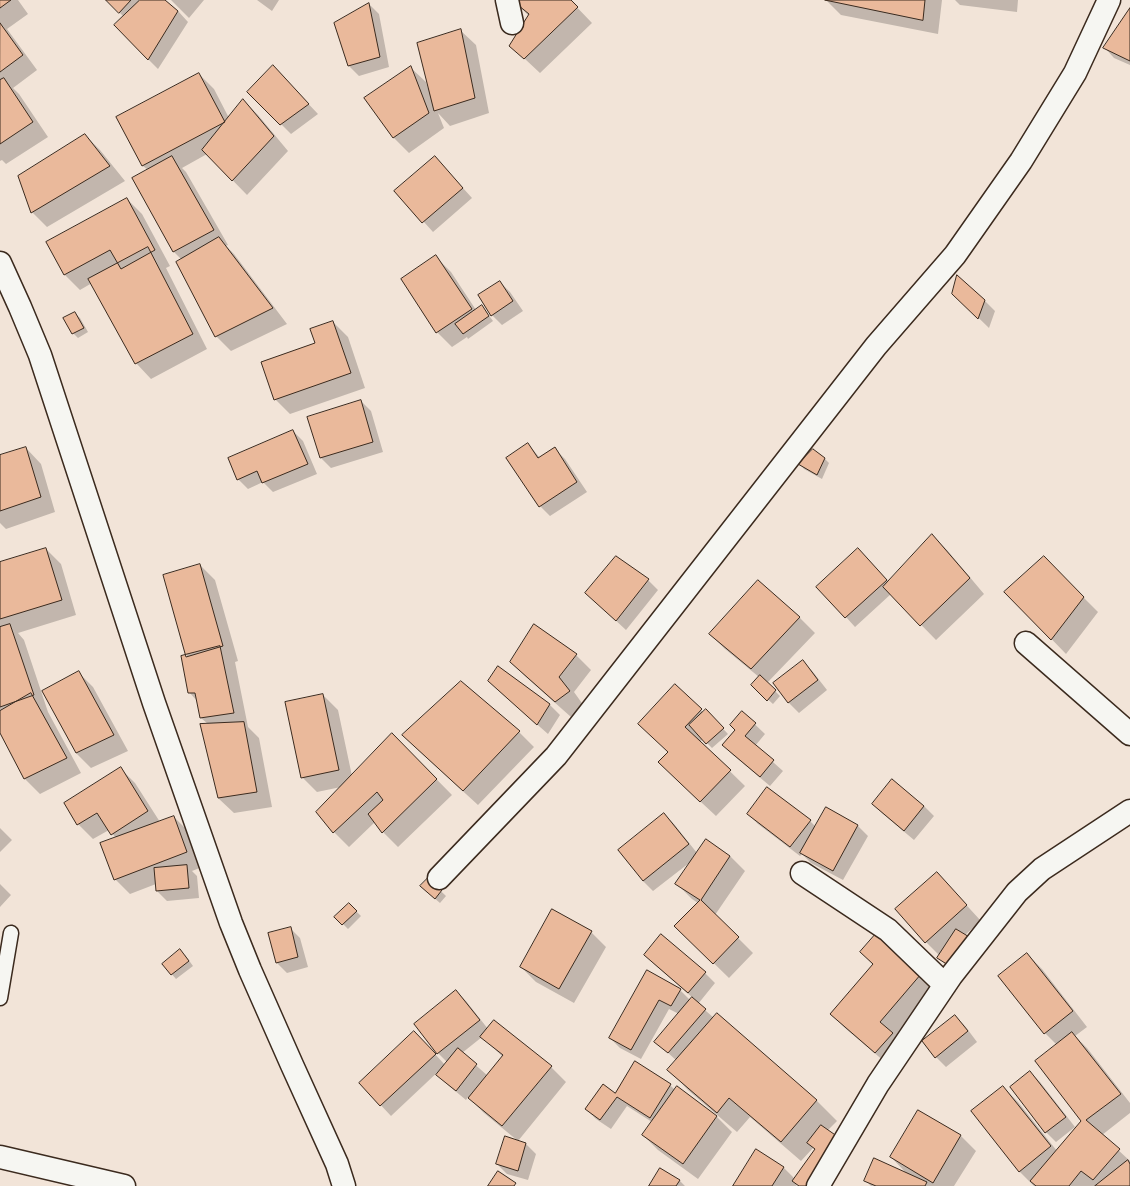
<!DOCTYPE html>
<style>
body{margin:0}
canvas{display:block;background:#f2e4d8}
</style>
<canvas width="1130" height="1186"></canvas>
<script>
const g = document.querySelector('canvas').getContext('2d');
g.lineJoin = 'round';
function paint(path, color) { g.fillStyle = color; g.fill(path, 'evenodd'); }
function strokePath(path, color, width, dash) { g.strokeStyle = color; g.lineWidth = width; g.lineCap = dash ? 'butt' : 'round'; g.setLineDash(dash || []); g.stroke(path); }
const shadow = new Path2D(`
 M0 0H18L28 14 7 29 37 70 13 88 19 94 48 137 6 164 2 160 0 161Z
 M107 0H163L178 11 188 22 158 69 148 59 124 17Z
 M171 0H204L189 18Z
 M257 0H279L272 11Z
 M570 0 592 23 540 73 511 46 529 16 514 1Z
 M826 0H942L938 34 841 15Z
 M955 0H1018L1017 12 960 5Z
 M369 4 379 14 389 67 359 76 349 66 335 24Z
 M1130 10V65L1114 58 1105 48Z
 M460 30 476 45 489 113 450 126 438 113 444 128 409 153 394 138 365 98 411 68 426 82 428 88 429 87Z
 M199 74 214 89 229 118 243 100 258 115 288 151 247 195 207 154 182 168 186 172 228 245 226 246 234 254 287 324 231 351 216 336 182 260 174 252 133 179 148 170 143 166 118 118Z
 M283 77 318 114 291 134 249 92Z
 M85 135 100 150 125 181 47 227 32 212 19 176Z
 M435 157 472 198 433 232 396 191Z
 M127 199 142 214 170 266 166 268 207 349 151 379 136 363 92 283 80 290 65 275 47 243Z
 M436 257 451 272 476 310 482 306 493 321 468 339 467 337 452 347 437 332 402 280Z
 M500 282 510 292 523 311 502 325 492 315Z
 M953 293 985 301 995 311 989 328Z
 M75 313 80 318 88 332 78 338 73 333Z
 M333 322 348 337 365 388 290 414 275 399Z
 M361 401 371 411 383 452 331 468 321 458Z
 M293 431 303 441 317 474 273 492 263 482 248 489 238 479Z
 M528 444 540 458 555 449 565 459 587 492 550 516 540 506Z
 M26 448 41 464 55 512 6 529 0 523V456Z
 M824 458 829 463 822 479 804 469 800 464Z
 M932 535 947 550 984 594 936 640 891 594 855 627 846 617 868 560 889 582Z
 M46 549 61 564 76 615 18 633 24 640 48 712 81 773 40 794 25 779 0 730V563Z
 M1044 558 1098 612 1066 654 1006 592Z
 M200 565 215 580 238 661 235 662 248 727 259 738 272 807 234 813 218 798 208 724 201 718 198 702 189 692 187 655Z
 M648 580 658 590 626 630 586 593Z
 M758 581 800 618 815 633 767 683 780 696 773 704 752 685 759 677 725 649 710 634Z
 M534 625 576 655 591 670 574 692 584 706 571 717 526 677 511 662Z
 M803 662 813 672 827 690 799 713 789 703 774 683Z
 M499 667 550 705 560 715 548 734 499 691Z
 M78 672 93 687 128 751 91 768 76 753Z
 M675 686 704 713 706 711 728 734 712 748 703 739 700 742 745 786 716 816 674 777 669 752Z
 M323 695 338 710 352 776 392 734 452 795 398 847 383 832 375 822 349 847 334 832 341 787 317 792 302 777Z
 M742 712 765 734 755 746 783 771 770 786 733 755 723 745 736 730Z
 M519 732 534 747 478 805 418 750Z
 M120 768 135 783 160 822 174 817 189 832 202 867 192 871 197 876 199 898 167 901 157 891 156 884 130 894 115 879 116 838 109 830 93 839 78 824 65 803Z
 M873 804 924 806 934 816 914 840 883 814Z
 M664 814 674 824 697 853 730 856 745 871 715 915 753 953 729 978 691 941 698 903 692 899 677 884 693 860 653 891 643 881Z
 M748 814 810 821 816 827 858 826 868 836 843 880 811 863 802 854 800 856 758 824Z
 M0 828 12 840 0 852Z
 M937 873 981 921 965 935 949 968 939 958 940 956 926 942Z
 M428 879 446 896 440 903 426 891Z
 M0 884 11 895 0 907Z
 M349 904 361 916 348 929 336 917Z
 M290 928 300 938 308 967 287 973 277 963Z
 M591 932 606 947 574 1003 536 982 521 967Z
 M861 952 941 983 895 1037 907 1048 891 1067 846 1029 831 1014 873 965Z
 M1027 954 1042 969 1087 1027 1075 1036 1087 1048 1130 1103V1113L1102 1135 1130 1161V1186H1034L1019 1171 1003 1087 1018 1102 1057 1151 1083 1121 1057 1045 1045 1033 999 976Z
 M185 955 193 966 176 979 163 964Z
 M645 955 705 973 715 983 698 1004 714 1018 717 1014 817 1101 837 1121 827 1131 824 1186H798L797 1185 796 1186H734L783 1167 795 1179 816 1150 813 1148 801 1161 750 1117 737 1132 688 1090 669 1070 677 1061 656 1042 679 1014 669 1009 641 1059 620 1048 610 1038 647 972 680 990 691 1001 693 998 655 965Z
 M456 991 466 1001 488 1029 551 1067 566 1082 518 1141 484 1113 468 1097 466 1100 448 1085 438 1075 442 1069V1068L391 1116 360 1083 424 1042 445 1065 448 1063 438 1053 415 1024ZM482 1037 503 1057 488 1076 462 1053Z
 M955 1016 965 1026 977 1042 946 1067 936 1057Z
 M1030 1072 1040 1082 1075 1127 1056 1142 1046 1132 1011 1087Z
 M670 1085 675 1090 677 1088 717 1117 732 1132 698 1179 658 1150 643 1135 652 1122 627 1106 611 1129 596 1119 586 1109 616 1094Z
 M961 1136 976 1151 954 1186H871L865 1180 907 1174 891 1157Z
 M526 1144 536 1154 528 1180 507 1174 497 1164Z
 M679 1180 685 1186H650Z`);
const building = new Path2D(`
 M0 0H11L0 8Z
 M106 0H131L119 13Z
 M140 0H165L178 11 148 60 114 25Z
 M514 0H571L578 7 524 59 509 46 529 14 513 1Z
 M825 0H925L923 20Z
 M369 3 380 57 348 66 334 23Z
 M1130 8V61L1103 48Z
 M0 23 23 55 0 72Z
 M461 29 475 98 434 111 417 43Z
 M273 65 309 104 280 125 247 92Z
 M411 66 429 113 393 138 364 98Z
 M199 73 225 122 142 166 116 117Z
 M4 78 33 122 0 144V80Z
 M243 99 274 136 232 181 202 150Z
 M85 134 110 166 31 213 18 176Z
 M172 156 214 230 173 252 132 178Z
 M435 156 463 188 422 223 394 191Z
 M127 198 155 250 121 269 110 250 64 275 46 242Z
 M219 237 273 308 215 337 176 262Z
 M148 247 193 334 135 364 88 279Z
 M436 255 472 309 436 333 401 279Z
 M957 275 985 300 978 319 952 294Z
 M500 281 513 301 491 316 478 295Z
 M482 305 489 316 463 334 455 324Z
 M75 312 84 328 72 334 63 318Z
 M333 321 351 373 274 400 261 362 315 343 310 329Z
 M361 400 373 442 320 458 307 417Z
 M293 430 308 464 262 483 257 471 237 480 228 458Z
 M528 443 538 458 555 447 577 482 539 507 506 458Z
 M26 447 41 497 0 511V455Z
 M813 449 825 458 817 475 798 464Z
 M932 534 970 578 920 626 883 587Z
 M46 548 62 600 0 619V562Z
 M858 548 887 580 845 618 816 587Z
 M616 556 649 579 616 621 585 593Z
 M1044 556 1084 597 1051 640 1004 592Z
 M200 564 223 646 186 657 163 575Z
 M758 580 800 617 751 669 709 634Z
 M10 624 34 695 0 707V627Z
 M534 624 577 654 559 677 570 691 555 702 510 662Z
 M220 646 234 713 200 718 195 693H188L181 656Z
 M803 660 818 680 788 703 773 683Z
 M498 666 550 704 537 725 488 681Z
 M79 671 114 735 76 753 42 691Z
 M760 675 776 690 767 701 751 685Z
 M461 681 520 731 463 791 402 735Z
 M675 684 702 709 685 727 731 770 700 802 658 762 668 752 638 724Z
 M31 693 67 758 24 779 0 733V711Z
 M323 694 339 770 301 778 285 702Z
 M706 709 724 728 706 744 689 725Z
 M742 711 756 723 745 736 774 760 760 777 722 745 735 730 730 725Z
 M244 722 257 792 218 798 200 724Z
 M392 733 437 779 382 833 368 814 383 800 377 792 333 833 316 812Z
 M121 767 148 811 111 835 97 813 77 825 64 803Z
 M892 779 924 806 904 831 872 804Z
 M767 787 811 820 790 847 747 814Z
 M826 807 858 825 833 871 800 853Z
 M664 813 689 844 643 881 618 850Z
 M174 816 187 852 114 880 100 843Z
 M706 839 730 856 701 900 739 937 713 964 674 926 700 900 675 884Z
 M187 865 189 888 156 891 154 868Z
 M937 872 967 905 925 943 895 909Z
 M428 878 442 890 435 899 420 886Z
 M349 903 357 911 342 925 334 917Z
 M552 909 592 931 559 989 520 967Z
 M291 927 298 957 276 963 268 933Z
 M881 928 927 967 880 1022 893 1033 875 1053 830 1014 873 964 860 952Z
 M956 929 971 938 953 968 937 958Z
 M661 934 706 972 688 993 644 955Z
 M180 949 189 961 171 975 162 964Z
 M1027 953 1073 1011 1044 1034 998 976Z
 M647 970 681 989 671 1006 659 1000 631 1050 609 1038Z
 M456 990 480 1020 437 1054 414 1024Z
 M692 997 706 1009 668 1053 654 1042Z
 M717 1013 817 1100 781 1142 729 1098 717 1113 667 1070Z
 M955 1015 968 1031 935 1058 922 1041Z
 M494 1020 552 1066 502 1126 468 1098 503 1055 480 1037Z
 M414 1031 436 1054 380 1106 359 1083Z
 M1072 1032 1121 1094 1086 1120 1120 1149 1093 1180 1081 1171 1069 1186H1036L1030 1181 1081 1121 1035 1061Z
 M458 1048 477 1064 456 1091 436 1075Z
 M635 1061 671 1084 650 1118 617 1097 600 1120 585 1109 603 1084 615 1093Z
 M1030 1071 1066 1117 1045 1133 1010 1087Z
 M677 1086 717 1116 683 1164 642 1135Z
 M1003 1086 1051 1146 1019 1172 971 1111Z
 M918 1110 961 1135 933 1183 890 1157Z
 M821 1125 841 1139 807 1186H799L792 1181 815 1149 807 1143Z
 M505 1136 526 1143 518 1171 496 1164Z
 M756 1149 784 1167 772 1186H733Z
 M874 1158 927 1182 925 1186H876L864 1181Z
 M1128 1160 1130 1164V1186H1095Z
 M660 1168 680 1180 676 1186H649Z
 M498 1171 516 1183 514 1186H488Z`);
const service = new Path2D(`
 M0 998 11 933`);
const minor = new Path2D(`
 M507 0 512 23
 M0 263 20 307 40 355 154 703 231 923 250 970 292 1065 337 1164 344 1186
 M1026 643 1130 734
 M802 873 888 930 945 985
 M439 878 556 756 876 346 955 255 1021 161 1075 73 1109 0
 M818 1186 878 1084 951 976 1017 892 1042 869 1130 811`);
const primary = new Path2D(`
 M0 1157 124 1186`);
paint(shadow, '#0003');
paint(building, '#eab99b');
strokePath(building, '#3b2a1e', 1);
strokePath(service, '#3b2a1e', 17);
strokePath(minor, '#3b2a1e', 25);
strokePath(primary, '#3b2a1e', 25);
strokePath(service, '#f6f6f2', 14);
strokePath(minor, '#f6f6f2', 22);
strokePath(primary, '#f6f6f2', 22);
</script>
